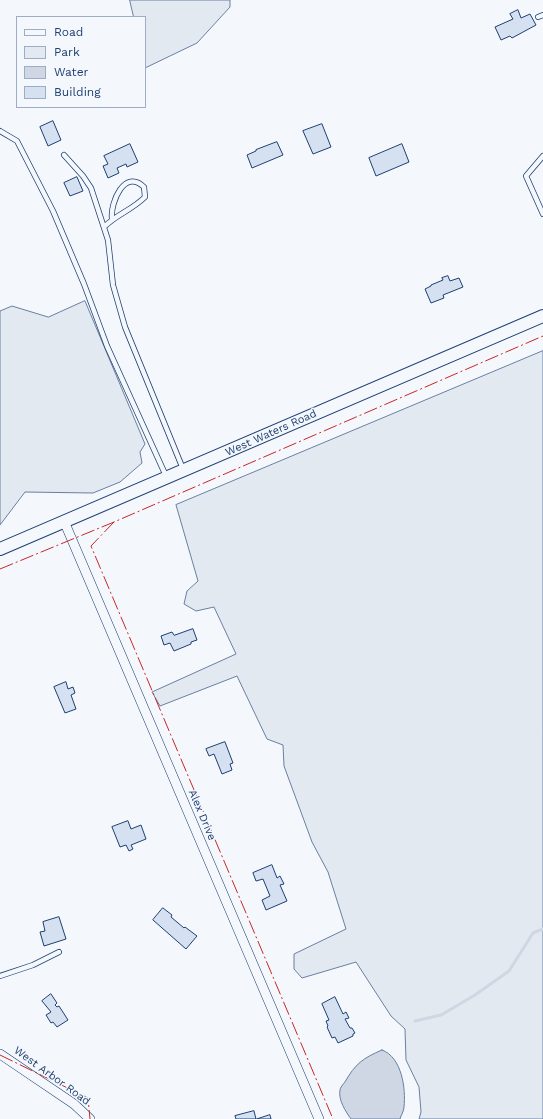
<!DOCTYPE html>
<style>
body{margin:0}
#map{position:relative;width:543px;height:1119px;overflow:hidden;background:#f4f7fb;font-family:"Work Sans",sans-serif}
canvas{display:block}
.legend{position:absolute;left:16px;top:16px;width:130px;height:92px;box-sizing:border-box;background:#f4f7fb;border:1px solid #9eadc5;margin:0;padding:5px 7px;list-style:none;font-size:12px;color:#1d3f73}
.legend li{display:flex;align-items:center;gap:8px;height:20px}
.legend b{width:20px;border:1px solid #9eadc5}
</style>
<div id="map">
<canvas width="543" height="1119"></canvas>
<ul class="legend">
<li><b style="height:5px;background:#f4f7fb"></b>Road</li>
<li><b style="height:11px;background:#e3e9f0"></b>Park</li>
<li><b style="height:11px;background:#cfd7e4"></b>Water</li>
<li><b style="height:11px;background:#d5e0f0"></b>Building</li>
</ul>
</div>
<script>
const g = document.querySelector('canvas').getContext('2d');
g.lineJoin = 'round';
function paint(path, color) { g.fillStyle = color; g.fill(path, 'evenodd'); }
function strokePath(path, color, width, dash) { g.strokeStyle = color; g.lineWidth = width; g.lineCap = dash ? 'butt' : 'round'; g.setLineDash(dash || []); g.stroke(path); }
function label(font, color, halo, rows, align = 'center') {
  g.font = font + ' "Work Sans",sans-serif'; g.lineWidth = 3; g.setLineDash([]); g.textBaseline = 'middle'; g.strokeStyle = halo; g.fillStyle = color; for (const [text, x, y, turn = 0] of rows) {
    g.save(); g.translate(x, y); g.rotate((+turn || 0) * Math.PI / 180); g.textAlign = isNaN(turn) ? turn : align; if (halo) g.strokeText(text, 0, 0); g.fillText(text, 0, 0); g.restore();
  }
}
const green = new Path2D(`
 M130 0H230V7L197 43 145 68V17H134Z
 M85 301 145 444 140 452 142 463 120 482 93 493 25 492 0 525V311L12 306 48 317Z
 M543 351V1119H419L421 1112 419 1087 406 1060 405 1029 391 1016 356 962 302 978 294 969V954L346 929 328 872 312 842 284 766 283 745 267 739 237 676 160 706 152 692 236 654 214 607 196 611 184 604 187 591 198 581 176 505Z`);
const water = new Path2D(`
 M382 1050C402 1057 406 1089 404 1107 404 1111 401 1115 400 1119H351C346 1112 338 1100 340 1090 340 1088 343 1084 345 1082 355 1064 363 1058 382 1050Z`);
const stream = new Path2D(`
 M415 1021 441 1015 475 995 509 971 533 933 543 929`);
const building = new Path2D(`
 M518 10 521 18 530 14 536 25 512 38 510 36 501 40 495 27 513 19 510 14Z
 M53 121 61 140 48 146 40 127Z
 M322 124 331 147 313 154 303 131Z
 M277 142 283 155 252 168 247 155 256 151V150Z
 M130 144 138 162 127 167 126 164 117 168 119 173 108 178 103 166 108 164 104 156Z
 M402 144 409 162 376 176 369 158Z
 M77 177 83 191 70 196 64 183Z
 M448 276 450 281 459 278 463 287 443 295 444 298 431 303 425 289 431 286V285L443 280 442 278Z
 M193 629 197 640 191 642V644L174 651 170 643 164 645 161 636 172 632 174 635Z
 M66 682 68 689 73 687 75 693 71 695 76 709 65 713 54 687Z
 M225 742 233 763 230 764 232 770 222 774 214 754 209 756 206 749Z
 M128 821 131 829 141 825 146 839 131 845 133 849 129 851 126 845 120 847 112 827Z
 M272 865 277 878 280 876 284 884 280 885 287 901 266 910 262 900 270 896 263 879 256 881 253 873Z
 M163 908 172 915 171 917 184 928 185 927 197 936 186 949 153 920Z
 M59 917 66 939 44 946 40 932 45 931 43 922Z
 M51 994 57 1003 55 1005 57 1007 59 1006 68 1020 57 1027 53 1022 51 1023 46 1015 51 1012 42 1001Z
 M335 997 343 1014 346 1012 349 1018 345 1019 350 1028H352L355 1033 353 1034V1036L338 1043 335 1037 332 1038 327 1027 328 1026 326 1021 329 1020 322 1004Z
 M254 1111 256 1119H236L235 1116Z
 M270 1115 271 1119H257Z`);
const lane = new Path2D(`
 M538 17 543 15
 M0 131 17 141 53 211 84 284 107 346 166 476
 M64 155 83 176 91 188 108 240 113 285 125 327 183 469
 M543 156 526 176 543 214
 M104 227C117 214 132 210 145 197L144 187C125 168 110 202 112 219
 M0 976 33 965 59 952`);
const street = new Path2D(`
 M64 521 319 1119
 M0 1054 74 1104 90 1119`);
const secondary = new Path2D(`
 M0 549 543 316`);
const power = new Path2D(`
 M114 522 91 546 333 1119
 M0 569 114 522 543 336
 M0 1055 88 1098 90 1119`);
const streetNames = [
 ["West Waters Road",271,433,-24],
 ["Alex Drive",202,815,67],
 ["West Arbor Road",52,1076,36]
];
paint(green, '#e3e9f0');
strokePath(green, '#687fa3', 1);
paint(water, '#cfd7e4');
strokePath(water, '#687fa3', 1);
strokePath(stream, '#cfd7e4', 3);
paint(building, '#d5e0f0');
strokePath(building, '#1d3f73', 1);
strokePath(lane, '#1d3f73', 6);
strokePath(street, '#1d3f73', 10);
strokePath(secondary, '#1d3f73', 14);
strokePath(lane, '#f4f7fb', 4.5);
strokePath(street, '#f4f7fb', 9);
strokePath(secondary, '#f4f7fb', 12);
strokePath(power, '#c62828', 1, [14, 3, 2, 3]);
label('11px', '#1d3f73', '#f4f7fb', streetNames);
</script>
